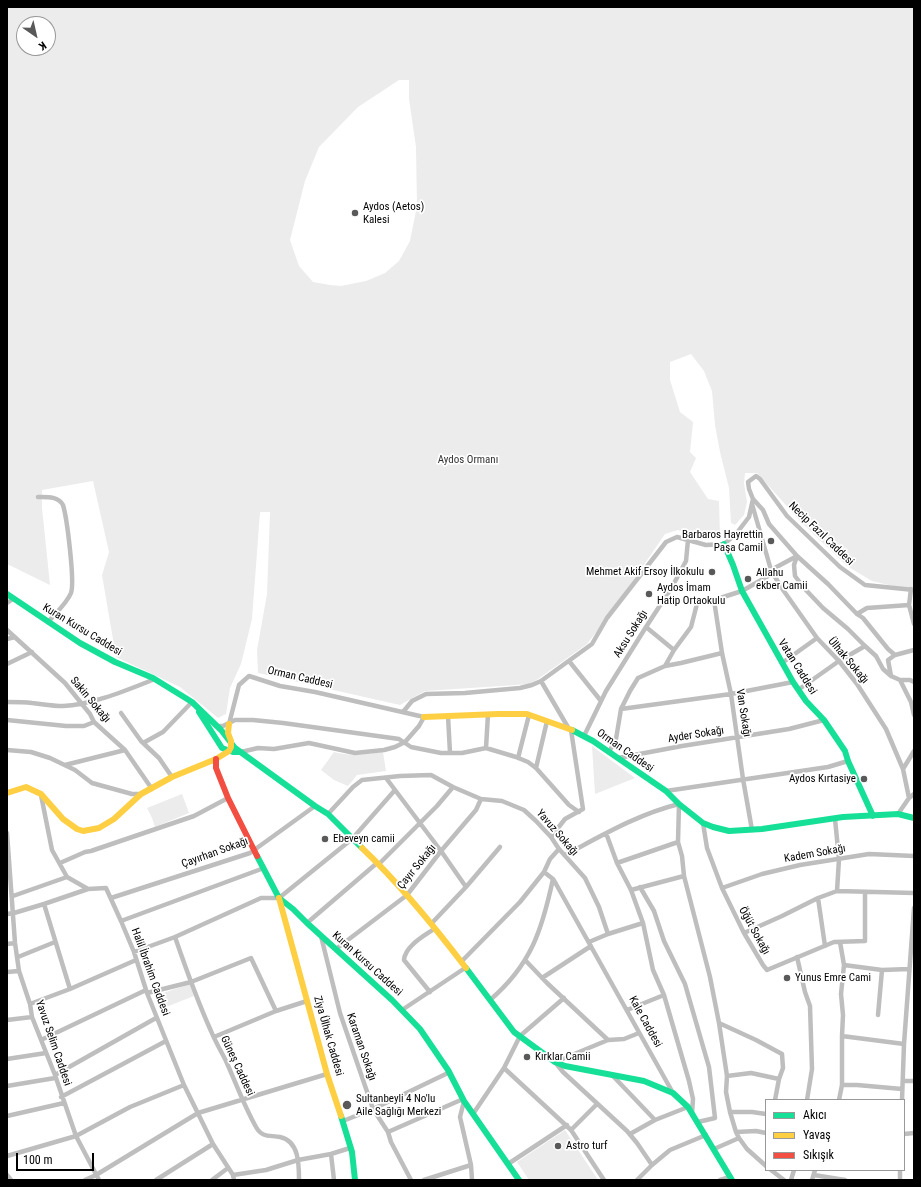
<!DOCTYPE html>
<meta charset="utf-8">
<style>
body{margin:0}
#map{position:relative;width:921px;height:1187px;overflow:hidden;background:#fff;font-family:"Roboto Condensed",sans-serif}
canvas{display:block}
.frame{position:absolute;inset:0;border:8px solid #000;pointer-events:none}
.legend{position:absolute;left:765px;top:1099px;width:140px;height:72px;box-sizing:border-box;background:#fff;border:1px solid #999;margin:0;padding:5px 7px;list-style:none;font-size:12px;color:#000}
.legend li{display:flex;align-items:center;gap:8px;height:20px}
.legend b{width:20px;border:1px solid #999}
.north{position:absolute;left:16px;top:16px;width:40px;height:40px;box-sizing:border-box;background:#fff;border:1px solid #999;border-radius:50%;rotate:146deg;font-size:11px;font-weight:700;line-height:16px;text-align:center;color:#000}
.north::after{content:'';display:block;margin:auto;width:14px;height:18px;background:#595959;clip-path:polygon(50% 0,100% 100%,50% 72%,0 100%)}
.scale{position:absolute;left:16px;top:1153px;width:78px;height:18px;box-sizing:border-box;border:2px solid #000;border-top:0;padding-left:5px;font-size:12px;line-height:14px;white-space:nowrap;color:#000;-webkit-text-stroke:3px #fff;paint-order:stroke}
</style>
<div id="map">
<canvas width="921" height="1187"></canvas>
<div class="frame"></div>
<ul class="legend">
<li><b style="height:5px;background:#16e098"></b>Akıcı</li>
<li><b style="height:5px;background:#ffcf43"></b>Yavaş</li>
<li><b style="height:5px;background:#f24e42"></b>Sıkışık</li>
</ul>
<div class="north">K</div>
<div class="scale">100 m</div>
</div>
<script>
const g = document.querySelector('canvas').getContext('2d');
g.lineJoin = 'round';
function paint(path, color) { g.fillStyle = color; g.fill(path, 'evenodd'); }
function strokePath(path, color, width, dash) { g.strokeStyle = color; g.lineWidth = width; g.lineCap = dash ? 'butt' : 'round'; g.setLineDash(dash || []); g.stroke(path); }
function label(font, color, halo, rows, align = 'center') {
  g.font = font + ' "Roboto Condensed",sans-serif'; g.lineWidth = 3.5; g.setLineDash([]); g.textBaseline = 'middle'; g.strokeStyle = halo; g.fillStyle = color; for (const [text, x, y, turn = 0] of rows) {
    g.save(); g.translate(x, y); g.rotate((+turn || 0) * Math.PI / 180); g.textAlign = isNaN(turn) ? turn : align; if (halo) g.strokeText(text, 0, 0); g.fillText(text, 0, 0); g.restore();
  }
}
const green = new Path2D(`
 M7 7H914V591L872 581 847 566 801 522 757 473H745L744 483 747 502 744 515 735 525 731 523 729 488 720 452 715 425 712 391 704 371 691 354 670 362V380L680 412 693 422 690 452 696 458 690 472 708 499 719 501 720 537 701 539 678 530 665 534 611 613 587 644 531 684 425 691 400 705 258 673 257 650 267 594 270 512H260L252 619 241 664 230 688 226 714 218 718 180 687 116 657 102 575 109 552 93 481 42 490V508L50 585 7 564ZM24 24H48V48H24ZM399 80H409V99L416 147 417 206 410 241 399 261 385 273 366 281 341 286 330 285 313 282 299 266 290 240 305 181 319 147 358 107Z
 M592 746 635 778 595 794Z
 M334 752C351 757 366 754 383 752L386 771 357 775 348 786 334 780 321 770Z
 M182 794 189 813 155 827 152 818 147 808Z
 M190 984 194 996 161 1009 157 995Z
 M565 1130 598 1180H529L517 1162Z`);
const street = new Path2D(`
 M38 497C47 497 58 496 63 505 67 518 75 582 71 593 67 603 55 614 48 622
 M797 556 771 570 781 587 817 638 839 661 857 684 886 729 903 769
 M797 556 794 565 795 576 804 588 823 608 848 629 865 646 876 656 883 669 891 676
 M911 589 909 605 914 624
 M914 590 865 585 840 567 787 516 760 479 756 476 748 482 749 489 753 499 763 510 769 524 797 556 828 584 857 614 863 618 888 649 895 655 888 660 891 676 900 680H910L914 682
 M714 600 722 653 731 694 743 779 752 830
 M7 603 13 599
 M857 614 867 608 909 605
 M646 627 674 650
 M7 630 65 683 90 714 94 722 125 750 152 789
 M7 639 15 637
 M895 655 914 650
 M569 661 601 701
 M782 663 817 638
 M7 664 32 652
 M665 666 681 663 722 653
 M900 680 911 702 914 715
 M541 681 569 729
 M798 690 839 661 865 646
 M7 702C15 702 24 702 32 703 42 704 52 706 63 706 92 705 127 690 155 679
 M621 709 731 694 793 682
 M403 712 412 701 426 694 465 693 520 688 532 685 541 681 592 644 607 618 666 542 677 537 706 545 724 544 736 534 749 517 753 499
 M121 713 141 741 159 758 172 777
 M448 716 450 753
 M7 720 66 726H84L94 722
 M229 724 239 685 249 676 280 686 315 692 424 717 419 726 405 742 395 747 384 750 355 753 309 743 274 749 258 748 241 752
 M216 726H223L235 720H253L283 723 392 738 399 739 411 747 441 753H462L486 748 516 757 528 762 536 768 569 805 579 812
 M584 736 606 691 646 627 672 587 686 561 688 540
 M143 743 163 732 192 702
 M486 748 488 714
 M7 750 31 752 50 758 75 770 92 783 132 794H141
 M609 752 616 739 621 709 630 691 638 678 665 666 674 650 691 627 698 600H714L742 591 770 575 771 570 752 504
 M518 758 529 715
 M618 758 682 746 789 729 824 720
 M65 765 125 750
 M536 768 547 721
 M386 778 441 851 466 887
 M666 791 828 767 848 761
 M41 795 52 850 67 877 88 889 106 888 121 921 134 952 147 993 184 1085 213 1144 233 1175 234 1180
 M909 798 903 769 914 751
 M328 814 353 787 362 780 400 776 431 775 453 787 481 799 502 801 524 810 536 821 551 837 559 849 585 878 599 907 608 934
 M898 814 909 798 914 794
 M835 819 839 859 837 891
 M703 823 707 848 722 888 744 933 763 965 767 970 834 942 865 941V892
 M7 833 15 943 19 971 30 1004 32 1017 55 1075 76 1136 99 1180
 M606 833 617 863 631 890 643 923 653 970 664 995 689 1081 693 1099 692 1114
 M551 837 565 819 583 809 571 730
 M565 855C601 836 638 814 679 804L678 842 682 856 684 876 710 977 719 1023 727 1076 726 1092 730 1112 736 1132 739 1138 747 1149 766 1166
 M60 863 85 852 91 851 194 816 228 798
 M617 863 678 842
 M379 864 437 806 453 787
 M544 872 553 879 556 884 673 1093
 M640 887 654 911 664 941 685 984 709 1067 715 1118 698 1122
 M722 888 762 874 800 865 869 854 914 856
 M631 890 684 876
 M13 896 67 877
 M111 898 250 853 315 806
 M818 898 825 946
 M44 904 70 989
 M7 914 14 913 44 904 88 889
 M121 921 264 868
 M307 923 377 863
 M431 924 466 887 500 847
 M744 933 782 916 818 898 837 891 914 893
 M321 936 340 1013 373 1109 388 1132 391 1142 411 1180
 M175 937C186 969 197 1000 211 1031 215 1041 221 1051 226 1061 236 1083 244 1106 256 1127 262 1138 270 1135 280 1137 299 1141 299 1164 299 1180
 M589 942 608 934 643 923
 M7 944 15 943
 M336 949 407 895 441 851 476 810 481 799
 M134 952 175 937 261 898H279L352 839 395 790
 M18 957 55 942
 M797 957 805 992 810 1006 812 1069 807 1100
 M525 960 547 983 608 1040
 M461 962 520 902 544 872 550 859 559 849
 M844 965 882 970 909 969
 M7 972 19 971
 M542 978 591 946
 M430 992 404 960C405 946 424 936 434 929
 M147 993 191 982 251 958 276 1011
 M490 1000C531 965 542 930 553 879
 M30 1004 70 989 136 960
 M402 1010 465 968
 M627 1010 664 995
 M878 1015 882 970
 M7 1020 32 1017
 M719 1023 756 1040 782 1054 783 1068 779 1079 775 1100
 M639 1033 624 1039 608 1040 555 1062 563 1072 627 1131 637 1143 652 1165
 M842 1036 904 1044
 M214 1037 276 1011 307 1001
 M41 1040 146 990
 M7 1059 46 1053
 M504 1068 571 1130 604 1180
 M55 1075 156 1018
 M612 1075 655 1120
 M727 1076 751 1073 779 1079
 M903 1081H914
 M842 1085H857L902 1089
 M7 1086 55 1078
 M61 1097 166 1041
 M839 1100 842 1085V1036L843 1015 841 994 844 965 840 942
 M902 1100 904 1044 914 908
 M464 1101 460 1117 471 1165 472 1180
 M730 1112H752L766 1114
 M473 1114 504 1068 520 1036 564 998
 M7 1116 64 1103
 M343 1121 373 1109 450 1072
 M571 1130 597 1104
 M388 1132 463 1099
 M736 1132 756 1131 766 1133
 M630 1134 655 1120 688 1107
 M904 1134 914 1133
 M714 1149 739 1138
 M331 1154 334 1180
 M7 1156 76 1136 130 1107 184 1085
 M508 1164 567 1125
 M771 1170 784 1180
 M7 1175 11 1180
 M233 1175 266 1170 298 1160 331 1154 350 1148
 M814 1175 845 1180
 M85 1180 96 1175 198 1113 327 1074
 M156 1180 213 1144
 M212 1180 228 1168
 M424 1180 471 1165
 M637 1180 652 1165 670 1150 706 1135
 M720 1180 730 1177
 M791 1180 794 1170
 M812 1180 815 1170
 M900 1180V1170`);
const fast = new Path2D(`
 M724 544 733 565 742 591 793 682 806 701 824 720 845 751 848 761 873 816
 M7 594 80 643 115 662 153 678 192 702 221 730 235 748 315 806 328 814 362 848
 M199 712 222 748 233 752H241
 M572 730 593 741 666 791 679 804 703 823 713 827 729 831 762 829 843 817 898 814 914 818
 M257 856 279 898 293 909 307 923 392 1000 420 1029 448 1070 464 1101 519 1180
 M466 968 514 1032 555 1062 565 1066 644 1081 673 1093 688 1107 732 1180
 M341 1116 352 1152 355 1180`);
const slow = new Path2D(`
 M424 717 498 714H527L572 730
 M7 793 26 787 41 794 63 819 77 829 83 831 99 828 114 819 141 794 172 777 216 759 229 751 231 747V741L228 733 229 724
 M362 848C400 884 434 926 466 968
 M279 898 327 1074 341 1116`);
const jam = new Path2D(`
 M216 759V768L228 798 257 856`);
const markers = [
 [355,213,4,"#595959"],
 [771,541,4,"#595959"],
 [712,572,4,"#595959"],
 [748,579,4,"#595959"],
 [649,594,4,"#595959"],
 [864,779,4,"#595959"],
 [325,839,4,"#595959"],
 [787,978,4,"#595959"],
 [527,1057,4,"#595959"],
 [347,1105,5,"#595959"],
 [558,1146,4,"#595959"]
];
const poiNames = [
 ["Aydos (Aetos)",363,207],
 ["Kalesi",363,220],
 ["Barbaros Hayrettin",763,535,"right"],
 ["Paşa Camiİ",763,548,"right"],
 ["Mehmet Akif Ersoy İlkokulu",704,572,"right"],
 ["Allahu",756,573],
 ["ekber Camii",756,586],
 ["Aydos İmam",657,588],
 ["Hatip Ortaokulu",657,601],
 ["Aydos Kırtasiye",856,779,"right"],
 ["Ebeveyn camii",333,839],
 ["Yunus Emre Cami",795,978],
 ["Kırklar Camii",535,1057],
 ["Sultanbeyli 4 No'lu",356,1099],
 ["Aile Sağlığı Merkezi",356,1112],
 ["Astro turf",566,1146]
];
const parkNames = [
 ["Aydos Ormanı",468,460]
];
const streetNames = [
 ["Necip Fazıl Caddesi",821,534,44],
 ["Kuran Kursu Caddesi",82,630,31],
 ["Aksu Sokağı",631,634,-58],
 ["Ülhak Sokağı",848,661,50],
 ["Vatan Caddesi",797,667,58],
 ["Orman Caddesi",300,678,13],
 ["Sakin Sokağı",90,700,50],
 ["Van Sokağı",743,713,81],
 ["Ayder Sokağı",696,735,-9],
 ["Orman Caddesi",625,751,35],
 ["Yavuz Sokağı",557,833,49],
 ["Çayırhan Sokağı",215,853,-20],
 ["Kadem Sokağı",815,854,-10],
 ["Çayır Sokağı",417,867,-51],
 ["Öğüt Sokağı",754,931,61],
 ["Kuran Kursu Caddesi",367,964,42],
 ["Halil İbrahim Caddesi",150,972,70],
 ["Kale Caddesi",645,1022,61],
 ["Ziya Ülhak Caddesi",328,1036,74],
 ["Yavuz Selim Caddesi",53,1043,71],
 ["Karaman Sokağı",361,1047,71],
 ["Güneş Caddesi",237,1066,65]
];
paint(green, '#ececec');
strokePath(street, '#bebebe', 4.5);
strokePath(fast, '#16e098', 6);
strokePath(slow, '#ffcf43', 6);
strokePath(jam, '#f24e42', 6);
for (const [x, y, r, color] of markers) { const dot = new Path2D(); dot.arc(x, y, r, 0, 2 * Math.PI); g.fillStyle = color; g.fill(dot); strokePath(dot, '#fff', 1.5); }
label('11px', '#000', '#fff', poiNames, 'left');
label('11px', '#333', '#fff', parkNames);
label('11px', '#000', '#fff', streetNames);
</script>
